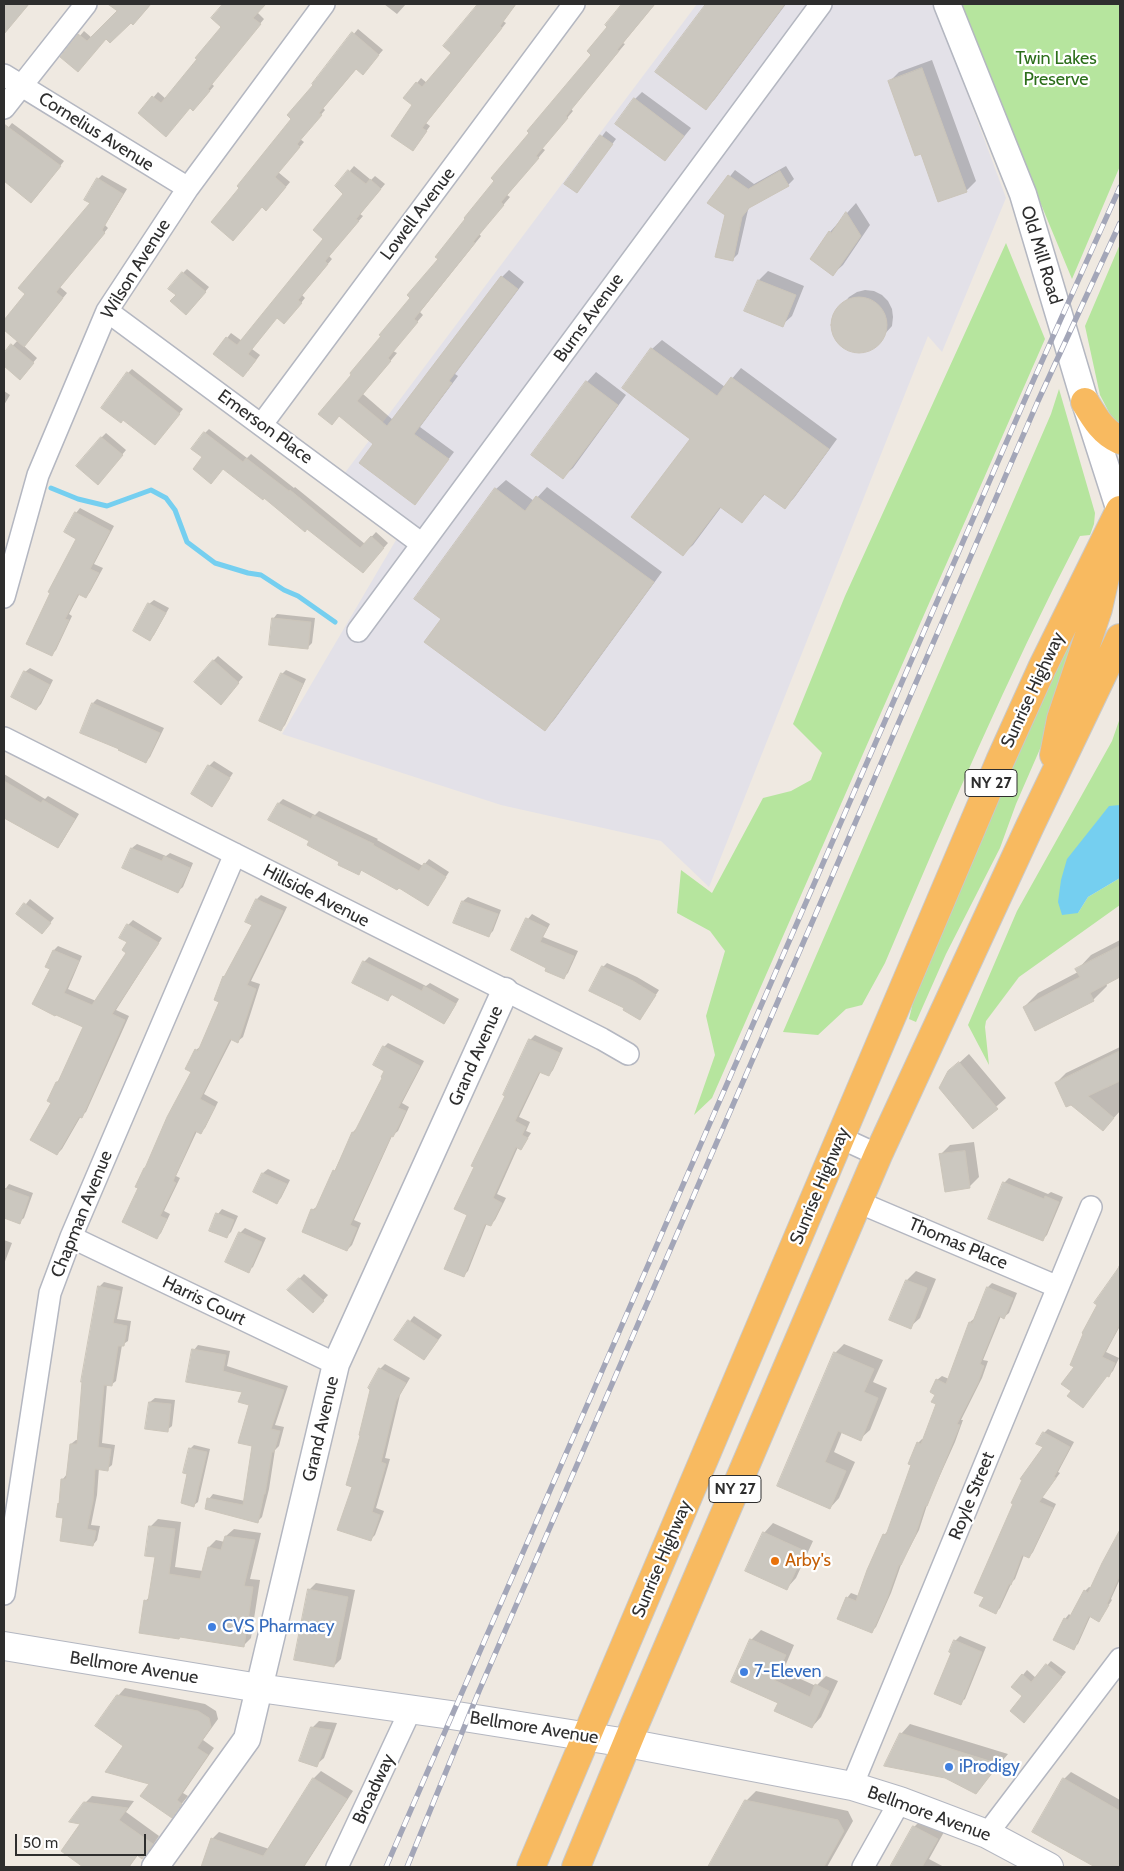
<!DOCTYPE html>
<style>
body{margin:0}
#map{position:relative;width:1124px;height:1871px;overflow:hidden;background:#efe9e1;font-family:Cabin,sans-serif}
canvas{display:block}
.frame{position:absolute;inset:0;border:5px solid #2e2e2e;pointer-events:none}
.scale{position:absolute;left:15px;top:1834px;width:131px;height:22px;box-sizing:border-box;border:2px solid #2e2e2e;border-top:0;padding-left:6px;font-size:15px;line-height:18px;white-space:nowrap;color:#2e2e2e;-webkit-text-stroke:4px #fff;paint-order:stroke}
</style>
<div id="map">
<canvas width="1124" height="1871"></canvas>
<div class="frame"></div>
<div class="scale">50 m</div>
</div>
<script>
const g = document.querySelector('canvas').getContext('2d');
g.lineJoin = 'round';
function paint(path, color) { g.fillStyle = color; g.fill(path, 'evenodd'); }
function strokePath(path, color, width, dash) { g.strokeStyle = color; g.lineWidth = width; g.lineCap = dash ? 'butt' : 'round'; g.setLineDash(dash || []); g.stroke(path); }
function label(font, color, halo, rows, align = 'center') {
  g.font = font + ' Cabin,sans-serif'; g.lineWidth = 4.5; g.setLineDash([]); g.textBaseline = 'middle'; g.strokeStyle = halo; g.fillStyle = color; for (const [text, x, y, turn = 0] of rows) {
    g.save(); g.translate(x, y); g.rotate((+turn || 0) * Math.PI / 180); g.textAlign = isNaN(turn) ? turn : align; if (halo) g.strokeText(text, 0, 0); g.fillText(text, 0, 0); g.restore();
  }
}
const industrial = new Path2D(`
 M697 4H934L1006 198 942 352 928 336 709 887 661 841 501 805 282 734 406 523 344 474Z`);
const green = new Path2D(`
 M958 4H1120V166L1072 279Z
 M1006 243 1045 339 712 1098 694 1115 715 1055 706 1016 725 951 710 931 677 913 681 870 712 893 763 798 791 791 811 780 822 753 793 724 845 596Z
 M1120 244V424L1112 418 1100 395 1085 326Z
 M1059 389 1095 513 1094 524 1090 535 1080 536C1008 675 946 819 885 963L862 1005 846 1009 818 1035 783 1032 1051 414Z
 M1082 614 1043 742 1016 804 1000 848 946 954 916 1022 909 1019 916 990 1035 714Z
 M1120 718V805L1100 818 1088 834 1078 913 1088 897 1120 878V905L1019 977 986 1021 985 1027 989 1065 968 1025 1017 911 1112 741Z`);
const water = new Path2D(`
 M1120 805V878L1088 897 1078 913 1062 915 1058 902 1061 880 1067 859 1109 806Z`);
const shadow = new Path2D(`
 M4 4H29L5 31 4 30Z
 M115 4H151L138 19 131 21 106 37 62 57 84 31 92 38 119 11 113 6Z
 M225 4H265L257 12 264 19 211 83 214 86 198 105 140 113 158 92 166 99 223 26 213 18Z
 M384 4H406L397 14Z
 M481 4H516L503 21 506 23 426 123 430 126 413 150 414 105 405 98 421 78 427 83 453 53Z
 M625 4H655L623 43 625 44 571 109 573 111 542 148 545 150 507 195 510 197 479 234 481 236 420 312 423 315 393 351 397 353 363 394 393 420 502 277 509 270 524 282 455 374 458 376 420 427 454 452 415 503 375 444 340 415 332 424 353 374 593 55 619 10Z
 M708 4H786L715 99 706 108 657 71Z
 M358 29 383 50 367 68H357L323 108 325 110 300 139 304 142 278 172 290 182 271 205H262L293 119 315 85 313 83Z
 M932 60 976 181 966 191 921 153 889 82 899 72Z
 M642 92 691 128 665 160 635 99Z
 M12 123 64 161 36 197 4 176V133Z
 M606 131 616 139 577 192 566 184Z
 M354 166 371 180 375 176 385 184 360 214 363 216 329 256 332 259 302 295 305 298 289 318 277 317 252 349 260 355 248 371 227 338 231 333 242 341 324 238 345 193 337 186Z
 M786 166 794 179 788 185 750 206 748 210 738 254 732 260 726 215 709 203 735 170 754 184Z
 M102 175 127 189 105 225 108 228 60 287 67 293 24 346 37 358 20 378 4 365V355L18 340 4 328V322L27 294 92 203 98 179Z
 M856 203 870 225 843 265 833 274 830 232Z
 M187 269 209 287 191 309 177 295 183 273Z
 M768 271 804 286 792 316 782 325 759 280Z
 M865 290 874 291 882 295 888 301 892 309 893 317 892 326 873 347 865 351H856L848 349 840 344 835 337 833 329V320L836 312 849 297 857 292Z
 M662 340 725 387 741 368 837 439 794 498 785 507 766 493 742 521 722 506 693 545 683 554 692 438 652 349Z
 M132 369 183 409 159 439 128 373Z
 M596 372 626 395 573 468 563 477 587 382Z
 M4 391 10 395 4 405Z
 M209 429 247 458 251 454 294 488 295 487 365 544 376 532 388 543 367 567 223 468 204 457 205 433Z
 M106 433 126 450 102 479 101 438Z
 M506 480 534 501 547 487 662 572 554 720 545 729 443 619 496 489Z
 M80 508 114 526 94 564 103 568 90 592 86 597 80 593 69 614 72 616 56 650 51 655 78 538 76 513Z
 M154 600 169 608 154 635 150 639 149 604Z
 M277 614 315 618 312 643 307 648 273 619Z
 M218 656 243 677 225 698 213 661Z
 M30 668 53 680 41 704 36 709 25 672Z
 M286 670 306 679 285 725 280 730 282 674Z
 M97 699 164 728 150 757 145 762 93 703Z
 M214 761 233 773 212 805 209 766Z
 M4 774 45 799 48 796 79 814 62 842 58 847 4 816Z
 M283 799 315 815 319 811 378 839 377 840 423 866 429 859 449 872 428 904 399 886 363 869 359 873 310 841 279 803Z
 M137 844 166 856 170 853 193 863 183 887 178 891 124 868 132 848Z
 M261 895 287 907 251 981 260 984 243 1037 238 1041 232 1039 204 1094 218 1102 205 1128 200 1132 197 1131 176 1176 180 1178 164 1211 170 1214 161 1233 157 1237 124 1222 193 1072 196 1050 201 1046 220 1001 224 977 228 973 253 924 247 921 257 899Z
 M468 897 501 910 493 931 489 935 463 901Z
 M30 899 54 918 46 928 18 914Z
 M532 914 550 924 543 937 578 951 568 973 564 977 548 967 512 949 528 919Z
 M133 920 162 938 116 1010 129 1016 86 1112 81 1116 62 1149 57 1154 53 1102 57 1082 61 1078 85 1026 56 1013 52 968 47 966 54 950 58 946 82 956 68 989 96 1001 128 952V925Z
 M1120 940V976L1106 983 1107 986 1093 1000 1024 1007 1038 993 1078 972 1077 970 1091 955Z
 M369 957 426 986 430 983 459 999 448 1018 444 1023 393 994 388 999 364 962Z
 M607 963 637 977 659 990 640 1019 626 1008 603 967Z
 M535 1035 563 1048 553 1070 549 1075 541 1071 519 1117 530 1122 526 1131 531 1133 521 1149 518 1147 497 1194 506 1198 495 1220 490 1225 487 1223 468 1271 463 1276 468 1214 507 1095 530 1040Z
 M388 1043 424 1061 402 1103 409 1107 398 1131 392 1136 354 1220 361 1223 352 1245 347 1250 312 1210 318 1206 353 1132 357 1128 384 1077 386 1071 384 1047Z
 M1120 1047V1111L1112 1120 1071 1103 1056 1083 1066 1073Z
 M969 1054 1006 1098 973 1127 949 1072Z
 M974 1142 979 1177 969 1187 940 1155 950 1145Z
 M268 1169 290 1180 281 1198 277 1202 254 1191 263 1173Z
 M1009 1178 1048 1194 1051 1192 1063 1197 1047 1235 1042 1240 1004 1183Z
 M9 1184 33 1193 24 1218 19 1222 4 1217V1191Z
 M222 1209 238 1216 231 1232 226 1237 211 1230 218 1214Z
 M245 1228 266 1238 253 1267 248 1271 240 1233Z
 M4 1240 12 1243 4 1264Z
 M1120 1263V1326L1106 1352 1119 1358 1113 1371 1109 1375 1073 1391 1076 1366Z
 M916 1271 936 1279 920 1318 910 1327 907 1280Z
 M304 1274 328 1295 313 1312 289 1290Z
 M104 1282 123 1287 117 1319 131 1321 128 1341 122 1345 116 1381 111 1385 107 1384 102 1443 115 1445 112 1465 107 1469 99 1468 97 1495 91 1525 100 1526 97 1540 93 1545 65 1517 59 1504 63 1479 67 1474 71 1444 76 1440H78L99 1287Z
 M992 1283 1017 1293 1009 1313 1004 1317 1001 1316 983 1360 988 1361 982 1378 961 1420H963L955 1442 928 1502 919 1530 902 1562 891 1593 876 1627 871 1632 847 1598 851 1593 859 1596 884 1535 889 1530 913 1464 918 1443 922 1439H924L937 1404V1380L942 1376 949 1379 970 1322 975 1318 988 1287Z
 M414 1316 442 1335 424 1359 396 1339Z
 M844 1344 883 1360 873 1382 887 1388 870 1430 860 1439 842 1432 834 1452 855 1462 839 1498 830 1508 778 1486 835 1353Z
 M198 1345 230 1351 227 1366 288 1386 275 1425 284 1427 279 1446 275 1450 269 1489 262 1517 258 1521 209 1499 213 1494 245 1501 253 1446 250 1404 243 1391 194 1350Z
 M385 1364 410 1378 400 1395 385 1458 390 1459 376 1508 384 1511 375 1535 370 1540 353 1486 362 1435 380 1369Z
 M155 1398 175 1400 172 1426 167 1430 150 1402Z
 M1048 1429 1074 1442 1058 1472 1060 1473 1042 1497 1056 1504 1033 1552 1029 1557 1024 1555 1015 1579 1012 1582 1000 1608 996 1612 1044 1447V1433Z
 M194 1445 210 1449 198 1502 194 1505 190 1449Z
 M158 1519 181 1522 175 1567 203 1571 209 1547 216 1540 225 1542 226 1536 234 1529 261 1533 250 1579 260 1580 251 1638 244 1645 145 1601 150 1597 156 1556 151 1526Z
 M773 1523 813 1541 796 1578 787 1588 764 1533Z
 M1120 1533V1579L1111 1599 1112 1600 1099 1620 1091 1615 1078 1644 1073 1648 1065 1619 1069 1614 1071 1616 1085 1591 1089 1587 1092 1588Z
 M316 1583 355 1590 341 1659 334 1666 309 1590Z
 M761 1630 794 1645 783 1671 816 1686 826 1676 838 1681 821 1717 812 1727 780 1702 751 1640Z
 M960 1636 986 1647 965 1699 960 1703 953 1653 950 1652 955 1641Z
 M1051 1661 1066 1672 1028 1717 1024 1696 1013 1687 1027 1670 1036 1678Z
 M125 1688 205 1704 216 1711 218 1719 203 1740 214 1748 183 1793 188 1796 171 1817 151 1783 118 1696Z
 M319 1721 337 1723 324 1758 316 1765 312 1728Z
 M910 1724 1008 1754 976 1792 945 1776 901 1734Z
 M321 1771 353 1791 304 1867H202L212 1839 219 1832 269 1849 314 1778Z
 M1071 1772 1120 1800V1867H1098L1034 1831 1064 1779Z
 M756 1791 848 1811 853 1821 827 1867H709L746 1801Z
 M92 1796 134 1801 126 1812 159 1836 149 1851 142 1858 138 1855 129 1867H86L62 1851 82 1823 85 1803Z
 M921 1820 944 1832 929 1859 944 1867H891L914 1827Z`);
const stream = new Path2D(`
 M51 488 78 499 107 506 151 490 166 498 175 510 187 542 215 563 248 573 261 575 284 590 298 596 335 622`);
const building = new Path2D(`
 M4 4H29L4 34Z
 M108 4H151L133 25 131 23 110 43 106 39 78 72 60 57 78 34 87 41 117 11Z
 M223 4H266L253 18 261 24 208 89 210 91 193 111 190 108 166 137 138 113 152 96 161 103 197 59 195 58 221 27 211 18Z
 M478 4H516L500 26 502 28 422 128 427 131 413 151 391 136 412 105 403 98 416 82 422 87 451 53 443 46Z
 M622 4H655L617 50 619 51 566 116 568 118 536 156 539 158 501 202 504 205 473 242 475 243 414 319 418 322 388 358 391 361 357 401 387 426 501 276 518 289 449 381 452 383 414 434 449 459 415 505 359 463 373 444 339 416 332 425 318 414 351 375 350 373 381 336 379 335 410 298 407 295 438 259 435 257 465 219 464 218 494 181 491 178 529 133 527 131 591 55 587 51 607 27 605 25Z
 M706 4H785L706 110 655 72Z
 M352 32 379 55 363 75 356 69 319 113 322 115 297 144 300 147 275 177 286 187 266 211 262 207 233 241 211 222 239 188 237 186 291 119 287 115 313 85 312 84Z
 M922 68 967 192 938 202 921 154 915 156 888 81Z
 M634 98 684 136 665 161 615 124Z
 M4 124 61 166 31 203 4 181Z
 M600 135 613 144 577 193 564 184Z
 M348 170 366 184 370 179 381 189 356 219 359 221 325 261 328 264 298 300 302 303 284 324 277 318 248 354 256 360 243 377 213 354 226 337 237 345 323 239 313 230 343 194 335 186Z
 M780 171 789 186 749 208 742 217 733 261 715 257 725 215 707 203 728 175 748 189Z
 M97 178 123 194 102 230 105 233 56 292 63 298 24 347 4 330V320L25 294 18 288 90 203 84 200Z
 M846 212 861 236 833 276 810 259 829 231 831 233Z
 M182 272 206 292 186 315 170 301 176 295 168 289Z
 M758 280 796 295 783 327 744 311Z
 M831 325a28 28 0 1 1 56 0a28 28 0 1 1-56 0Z
 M11 344 34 363 20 380 4 366V353Z
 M651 348 717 396 731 377 829 449 785 509 764 494 742 523 720 507 683 556 631 517 690 439 622 388Z
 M127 372 180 414 155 445 123 420 121 423 101 408Z
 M586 381 618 405 563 479 531 455Z
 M204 432 243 462 246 458 289 491 290 490 360 548 371 536 384 548 363 573 307 529 305 532 264 498 263 500 223 469 211 484 193 469 202 457 191 449Z
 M101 437 123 455 98 485 76 466Z
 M495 488 525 511 536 496 654 582 545 731 424 642 441 619 414 599Z
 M75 512 110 531 90 569 99 573 86 598 78 594 65 619 69 620 52 656 26 644 50 593 48 592 76 539 64 532Z
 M148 603 166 613 150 641 133 631Z
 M272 618 311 622 308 649 269 645Z
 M213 660 239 683 221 705 194 682Z
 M24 671 50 685 36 710 11 697Z
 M281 673 303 684 281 731 259 721Z
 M92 703 160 733 146 763 118 750 119 749 80 733Z
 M208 765 230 778 212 807 191 794Z
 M4 781 41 803 43 800 75 819 58 848 4 818Z
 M278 803 311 819 313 815 374 844 373 845 419 871 424 863 446 877 428 906 399 888 397 890 361 870 359 875 338 865 339 862 307 845 309 841 268 820Z
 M131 848 162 861 164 856 190 868 178 893 122 868Z
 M256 899 283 911 247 985 256 989 238 1043 230 1039 200 1099 215 1107 201 1134 195 1131 173 1181 176 1183 160 1216 167 1219 157 1239 122 1222 138 1188 135 1187 144 1168H145L167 1117 191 1072 185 1069 195 1049 198 1051 219 1002 214 1000 223 976 224 977 252 925 245 922Z
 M462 901 498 914 489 937 453 923Z
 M24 903 51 923 42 934 16 914Z
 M526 918 547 928 540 942 574 956 564 979 545 971 546 968 511 950Z
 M127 924 159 943 112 1014 125 1020 82 1118 79 1117 57 1155 30 1140 51 1103 47 1101 56 1082H58L83 1027 56 1015 55 1016 32 1004 50 969 45 967 53 950 79 961 64 993 92 1005 126 953 122 950 127 942 119 938Z
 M1120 946V977L1090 993 1094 1001 1035 1031 1023 1007 1080 977 1075 969Z
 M363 961 422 991 424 986 456 1004 444 1024 391 994 388 1001 352 983Z
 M602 966 633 981 656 995 640 1020 623 1010 624 1008 589 991Z
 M529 1039 560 1053 549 1076 539 1072 515 1121 526 1127 522 1135 528 1138 521 1150 516 1147 493 1198 502 1203 491 1226 485 1224 464 1277 444 1269 467 1215 454 1209 474 1167 471 1166 505 1096 503 1095Z
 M383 1046 420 1066 398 1108 406 1111 393 1137 391 1136 350 1225 357 1228 347 1251 302 1232 311 1209 315 1210 333 1170 335 1171 352 1132 354 1133 382 1078 381 1077 384 1071 373 1065Z
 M1120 1051V1081L1088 1096 1114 1118 1103 1131 1071 1105 1066 1107 1055 1083Z
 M959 1062 998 1109 973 1129 939 1088 948 1071Z
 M965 1151 970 1188 945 1192 939 1154Z
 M262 1173 287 1184 277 1204 253 1192Z
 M1003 1182 1044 1199 1045 1196 1059 1202 1043 1241 988 1219Z
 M4 1188 29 1197 20 1224 4 1218Z
 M216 1213 234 1220 227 1238 209 1231Z
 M239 1232 262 1242 249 1273 225 1262Z
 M1120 1266V1324L1102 1357 1115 1363 1109 1377 1107 1376 1083 1408 1067 1396 1071 1391 1061 1384 1074 1367 1070 1365 1083 1334 1082 1333 1097 1305 1094 1303Z
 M299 1278 324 1301 313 1313 287 1290Z
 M906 1280 927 1288 911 1329 889 1320Z
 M98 1286 120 1291 113 1323 127 1326 124 1346H118L112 1386 104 1385 98 1447 111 1449 108 1471 95 1469 93 1501 87 1529 96 1531 93 1546 60 1541 63 1518 56 1517 58 1503 59 1504 61 1479H66L70 1444H77L82 1382H81Z
 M987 1287 1013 1298 1004 1319 999 1316 980 1364 984 1366 978 1383 957 1424 960 1425 951 1447 927 1506H925L915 1536 901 1565H899L887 1599 872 1633 837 1619 846 1597 856 1601 867 1570 883 1534 886 1535 911 1465 908 1464 917 1442 921 1444 936 1404 931 1402 935 1395 930 1392 936 1379 946 1384 969 1322 972 1323Z
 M408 1320 438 1340 424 1360 394 1340Z
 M192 1349 226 1355 223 1371 284 1390 271 1429 280 1431 274 1452H272L265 1494H264L258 1523 205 1509 207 1498 243 1505 252 1446 238 1443 249 1405 238 1402 242 1392 186 1382Z
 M834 1352 874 1369 864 1392 878 1398 861 1441 838 1431 825 1462 846 1471 830 1509 777 1486Z
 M379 1368 406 1383 396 1401 381 1462 386 1464 372 1512 380 1515 371 1541 337 1530 352 1487 346 1485 360 1436 359 1435 370 1390 368 1388Z
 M149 1402 171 1404 168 1432 145 1429Z
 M1043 1432 1070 1447 1054 1477 1056 1478 1039 1502 1053 1508 1029 1558 1022 1555 1011 1585 1009 1584 996 1614 979 1606 984 1597 974 1593 1013 1504 1011 1503 1022 1480 1020 1479 1043 1447 1036 1444Z
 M189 1448 207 1452 194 1507 181 1503 187 1474 183 1473Z
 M149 1526 175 1529 169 1574 200 1579 208 1547 221 1550 225 1536 255 1540 244 1586 253 1587 244 1647 180 1637 179 1639 139 1633 144 1600 148 1601 155 1557 145 1556Z
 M1120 1530V1575L1107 1604 1109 1605 1099 1622 1089 1616 1074 1650 1053 1640 1064 1618 1068 1620 1084 1590 1088 1593 1102 1563Z
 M763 1532 805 1551 787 1590 745 1571Z
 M308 1589 348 1597 334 1667 294 1660Z
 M750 1639 786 1655 774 1680 810 1697 815 1684 829 1691 812 1728 774 1711 778 1703 731 1682Z
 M954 1640 982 1652 961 1705 934 1694 951 1653 949 1652Z
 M1046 1664 1062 1677 1024 1723 1010 1711 1022 1696 1011 1687 1022 1674 1031 1682Z
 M117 1695 198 1711 209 1718 211 1727 197 1748 208 1755 177 1800 182 1804 172 1818 140 1796 149 1784 105 1772 123 1746 95 1726Z
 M311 1727 331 1730 317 1767 299 1761Z
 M900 1733 999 1764 976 1794 945 1778 884 1766Z
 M313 1778 347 1799 303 1867H201L211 1838 263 1856Z
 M1063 1778 1120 1811V1867H1095L1032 1832Z
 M745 1800 838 1820 844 1831 824 1867H708Z
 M84 1802 128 1808 119 1820 153 1844 142 1859 137 1855 129 1867H83L61 1851 80 1824 69 1822Z
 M913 1826 938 1839 922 1867H890Z`);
const minor = new Path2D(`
 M4 75 188 188
 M4 108 86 4
 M107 311 422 544
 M262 424 574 4
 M4 597 38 475 107 311 188 188 324 4
 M358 631 821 4
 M4 738 602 1039 628 1054
 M841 1138 878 1155
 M858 1202 1058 1287
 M71 1237 336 1364
 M4 1594 50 1293 71 1237 235 854
 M852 1786 1091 1207
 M987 1834 1120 1659
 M337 1867 410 1711
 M863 1867 900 1801`);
const tertiary = new Path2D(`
 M947 4 1023 194 1085 402 1120 511
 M155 1867 247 1739 336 1364 505 991`);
const secondary = new Path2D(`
 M4 1646 259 1688 451 1715 627 1743 852 1786 900 1801 987 1834 1049 1867`);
const trunk = new Path2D(`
 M1085 402C1094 417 1103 433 1120 440
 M1054 755 1061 719 1098 609 1111 551
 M531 1867 1000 761 1042 668 1120 510
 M576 1867 635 1724 878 1155 1030 826 1120 638`);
const rail = new Path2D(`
 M386 1867 1030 388 1120 187
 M407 1867 479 1691 1038 401 1120 223`);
const markers = [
 [775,1561,5,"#e8710a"],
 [212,1627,5,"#3f7fe0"],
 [744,1672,5,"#3f7fe0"],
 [949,1767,5,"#3f7fe0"]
];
const shields = [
 [991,783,52],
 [735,1489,52]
];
const shieldNames = [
 ["NY 27",991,783],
 ["NY 27",735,1489]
];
const parkNames = [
 ["Twin Lakes",1056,59],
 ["Preserve",1056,80]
];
const streetNames = [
 ["Cornelius Avenue",96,132,32],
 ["Lowell Avenue",418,214,-53],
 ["Old Mill Road",1041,255,73],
 ["Wilson Avenue",136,269,-58],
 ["Burns Avenue",589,318,-54],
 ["Emerson Place",265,427,36],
 ["Sunrise Highway",1033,690,-65],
 ["Hillside Avenue",316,896,27],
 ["Grand Avenue",476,1056,-66],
 ["Sunrise Highway",820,1186,-67],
 ["Chapman Avenue",82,1214,-68],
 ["Thomas Place",958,1244,23],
 ["Harris Court",204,1301,26],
 ["Grand Avenue",321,1429,-77],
 ["Royle Street",972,1496,-68],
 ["Sunrise Highway",662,1559,-67],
 ["Bellmore Avenue",134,1668,9],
 ["Bellmore Avenue",534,1728,9],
 ["Broadway",374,1789,-65],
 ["Bellmore Avenue",929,1814,20]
];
const foodNames = [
 ["Arby's",785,1561]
];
const shopNames = [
 ["CVS Pharmacy",222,1627],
 ["7-Eleven",754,1672],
 ["iProdigy",959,1767]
];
paint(industrial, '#e3e1e8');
paint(green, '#b6e59e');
paint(water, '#75cff0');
paint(shadow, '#0003');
strokePath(stream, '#75cff0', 5);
paint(building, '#cbc7bf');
strokePath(building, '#cbc5ba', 1);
strokePath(minor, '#b4b7c1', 24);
strokePath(tertiary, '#b4b7c1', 29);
strokePath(secondary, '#b4b7c1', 30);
strokePath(trunk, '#c9c9c9', 30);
strokePath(minor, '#fff', 21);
strokePath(tertiary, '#fff', 26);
strokePath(secondary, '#fff', 28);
strokePath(trunk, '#f8ba60', 28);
strokePath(rail, '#a3a6b8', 5.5);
strokePath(rail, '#fff', 4, [11]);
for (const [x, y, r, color] of markers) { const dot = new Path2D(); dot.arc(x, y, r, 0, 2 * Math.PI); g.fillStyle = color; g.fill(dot); strokePath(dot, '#fff', 2); }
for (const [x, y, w] of shields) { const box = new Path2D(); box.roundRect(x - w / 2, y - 13.5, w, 27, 4); g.fillStyle = '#fff'; g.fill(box); strokePath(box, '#2e2e2e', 1); }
label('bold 16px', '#2e2e2e', null, shieldNames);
label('18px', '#2c6e1b', '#fff', parkNames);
label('18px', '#2e2e2e', '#fff', streetNames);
label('18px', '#c56008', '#fff', foodNames, 'left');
label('18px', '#366cbe', '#fff', shopNames, 'left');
</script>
